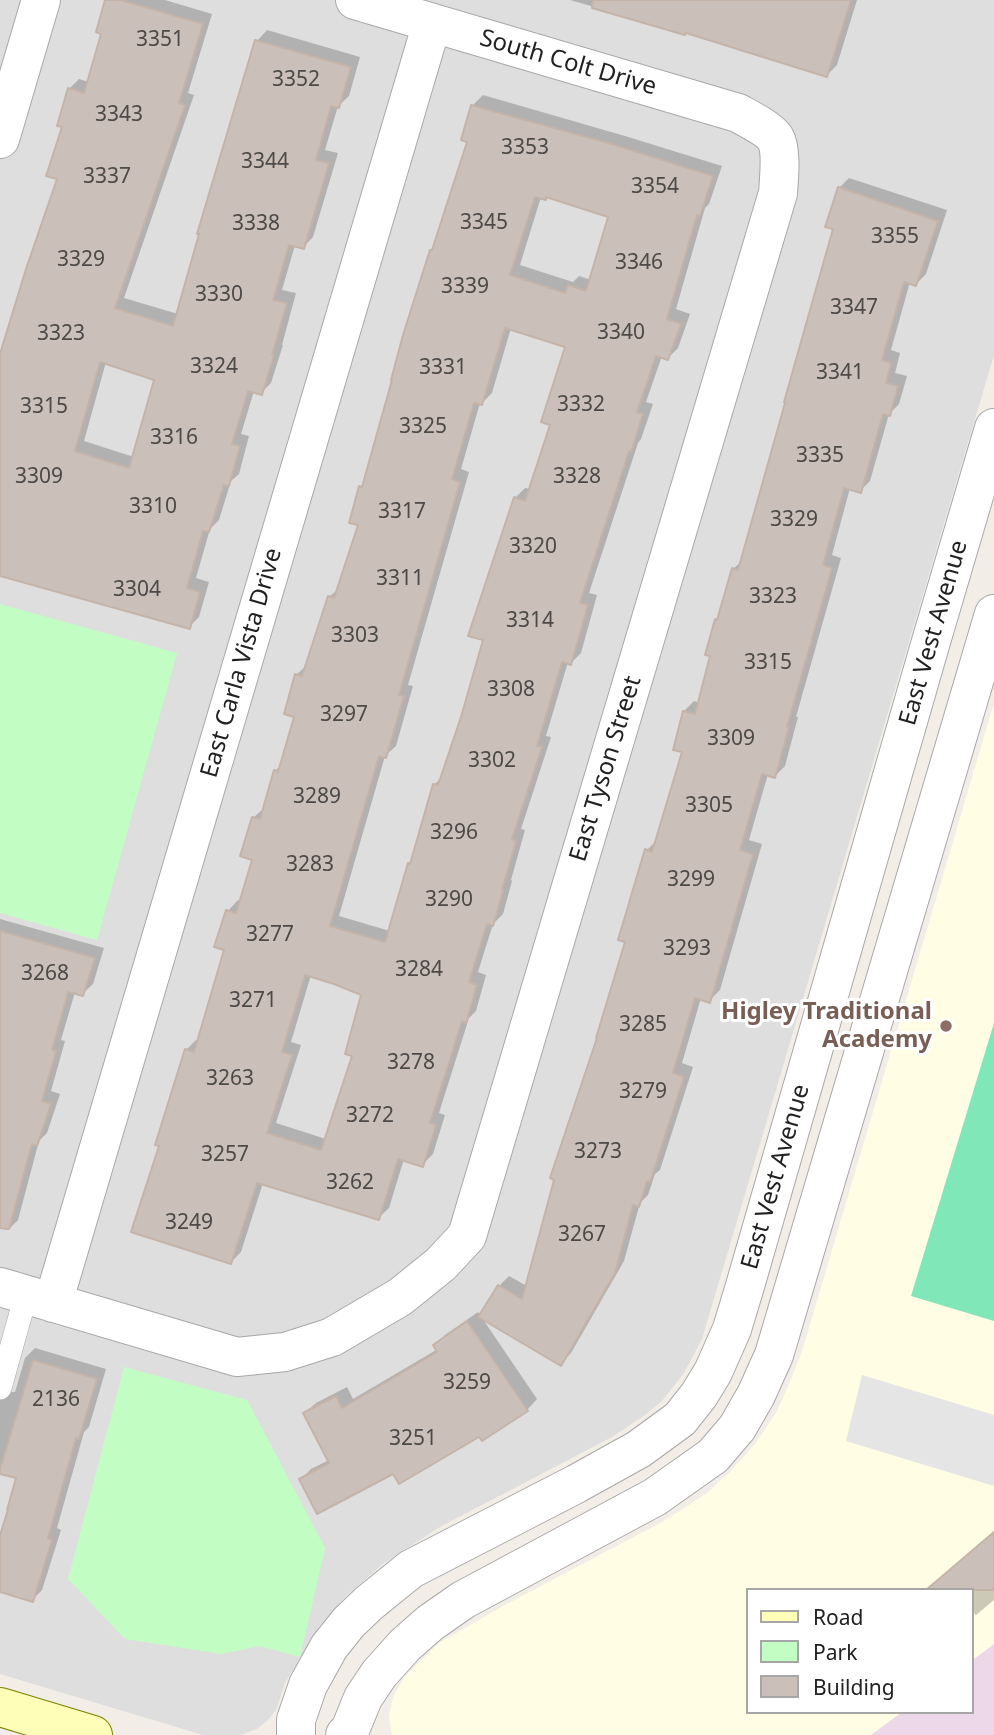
<!DOCTYPE html>
<style>
body{margin:0}
#map{position:relative;width:994px;height:1735px;overflow:hidden;background:#f2eee7;font-family:"Noto Sans",sans-serif}
canvas{display:block}
.legend{position:absolute;left:746px;top:1588px;width:228px;height:126px;box-sizing:border-box;background:#fff;border:2px solid #a6a6a6;margin:0;padding:9px 12px;list-style:none;font-size:21px;color:#212121}
.legend li{display:flex;align-items:center;gap:14px;height:35px}
.legend b{width:35px;border:2px solid #a6a6a6}
</style>
<div id="map">
<canvas width="994" height="1735"></canvas>
<ul class="legend">
<li><b style="height:9px;background:#fffeb8"></b>Road</li>
<li><b style="height:19px;background:#c2fec3"></b>Park</li>
<li><b style="height:19px;background:#cbc0b9"></b>Building</li>
</ul>
</div>
<script>
const g = document.querySelector('canvas').getContext('2d');
g.lineJoin = 'round';
function paint(path, color) { g.fillStyle = color; g.fill(path, 'evenodd'); }
function strokePath(path, color, width, dash) { g.strokeStyle = color; g.lineWidth = width; g.lineCap = dash ? 'butt' : 'round'; g.setLineDash(dash || []); g.stroke(path); }
function label(font, color, halo, rows, align = 'center') {
  g.font = font + ' "Noto Sans",sans-serif'; g.lineWidth = 6; g.setLineDash([]); g.textBaseline = 'middle'; g.strokeStyle = halo; g.fillStyle = color; for (const [text, x, y, turn = 0] of rows) {
    g.save(); g.translate(x, y); g.rotate((+turn || 0) * Math.PI / 180); g.textAlign = isNaN(turn) ? turn : align; if (halo) g.strokeText(text, 0, 0); g.fillText(text, 0, 0); g.restore();
  }
}
const residential = new Path2D(`
 M0 0H994V355L702 1339 684 1373 662 1401 645 1415 612 1437 440 1527 383 1564 345 1597 319 1627 285 1683 276 1710 268 1720 257 1729 240 1735H203L0 1674Z`);
const industrial = new Path2D(`
 M994 1644V1735H871L902 1712H971V1661Z`);
const education = new Path2D(`
 M994 703V1644L971 1661V1590H747V1712H902L871 1735H392L389 1715 393 1697 405 1676 439 1643 503 1606 664 1521 707 1493 730 1472 754 1445 776 1413 793 1375 803 1348Z`);
const park = new Path2D(`
 M0 604 177 653 97 940 0 913Z
 M124 1367 247 1400 325 1548 300 1657 259 1646 222 1654 125 1639 68 1579Z`);
const pitch = new Path2D(`
 M994 1023V1321L911 1296Z`);
const parking = new Path2D(`
 M862 1375 994 1415V1486L846 1441Z`);
const shadow = new Path2D(`
 M107 0H165L212 14 188 93 194 95 124 298 178 314 257 41 267 30 360 57 349 96 338 106 325 150 338 153 313 237 303 247 295 245 282 290 296 293 282 345H283L271 383 261 393 254 391 241 434 249 436 239 474 231 481 219 520 210 529 196 578 209 582 199 617 189 627 0 574V366L60 178 64 126 69 89 79 79 89 82 103 33ZM106 362 156 378 134 457 84 441Z
 M570 0H857L837 65 827 75 686 32 684 33Z
 M483 95 625 136 722 166 709 204 705 208 676 309 690 314 678 348 668 358 662 356 646 402 653 404 641 439 638 443 589 593 597 595 581 653 571 663 568 662 546 736 551 737 521 829 525 830 511 880 512 881 503 914 493 924 478 972 486 975 476 1011 469 1018 439 1113 445 1115 433 1154 422 1165 404 1159 389 1208 378 1218 263 1183 241 1252 231 1262 161 1145 186 1050 196 1040 199 1041 226 949 228 911 238 900 241 901 254 858 253 818 264 808 275 771 282 764 296 715V675L307 665 329 597 340 587 360 524 361 487 364 483 431 251 435 247 469 141 472 106ZM547 196 610 216 591 280 579 276 573 282 520 265 541 197 545 198ZM511 328 568 346 552 424 530 489 525 488 515 498 485 639 443 776 434 785 413 860 409 864 390 931 339 916 385 756 396 746 413 686 408 685 469 472 461 469 480 403H482L492 393ZM311 975 363 994 354 1055 326 1139 276 1123 301 1045 291 1042Z
 M849 178 947 210 926 274 916 284 910 282 891 350 900 353 895 373 907 376 899 404 889 414 870 481 860 491 850 488 832 555 841 558 796 717H798L785 766 775 776 768 774 749 840 762 844 720 990 709 1001 701 998 682 1063 693 1067 660 1170 655 1174 648 1195 640 1203 624 1261 571 1353 561 1363 499 1286 509 1276 527 1286 627 941 647 850 658 839 684 751V711L694 701 700 703 712 655 716 620 719 617 733 569 743 560 836 228 839 188Z
 M0 919 104 948 93 984 82 994 75 992 61 1040 65 1041 51 1091 60 1094 47 1133 39 1141 18 1220 8 1230 0 1228Z
 M478 1312 537 1399 527 1410 480 1435 394 1472 301 1479 311 1469 329 1460 305 1413 316 1403 347 1387 353 1399 438 1349 435 1345 445 1335Z
 M35 1348 106 1369 89 1427 84 1432 57 1528 61 1530 42 1590 32 1600 0 1590V1539L18 1477 0 1472V1388L6 1392H15L25 1358Z
 M994 1533V1600L976 1615 971 1610V1590Z`);
const building = new Path2D(`
 M105 0H121L203 24 179 103 185 105 115 308 173 326 199 234H197L255 40 351 67 339 108 331 106 316 160 329 163 304 249 289 245 273 300 287 303 272 355H274L262 395 248 391 232 444 240 446 229 486 224 485 209 532 203 531 187 588 200 592 190 629 0 576V354L26 269 57 179 46 176 62 127 57 126 68 88 84 93 101 34 96 32ZM100 362 154 380 129 468 75 451Z
 M593 0H851L827 77 686 33 685 35 592 8Z
 M471 105 615 145 713 176 700 216 697 215 667 319 681 324 668 360 656 356 637 412 643 414 631 452 629 451 580 603 588 605 571 665 562 662 537 746 542 747 512 839 516 841 502 890 503 891 493 926 487 924 469 982 477 985 466 1023 462 1021 430 1123 436 1125 423 1167 398 1159 379 1220 257 1183 231 1264 131 1232 159 1146 155 1145 185 1049 194 1052 224 950 214 947 226 910 236 913 252 860 240 856 252 817 260 819 274 770 278 772 294 717 284 714 295 674 302 676 328 596 334 598 358 525 349 523 359 486 362 487 392 380H391L403 335 430 250H432L467 142 461 140ZM535 197 546 200V197L608 217 586 291 568 285 565 293 510 275ZM505 328 565 347 541 422 550 425 525 501 514 497 468 636 483 640 461 717 438 785 433 784 410 864 408 863 385 942 330 926 379 756 386 758 404 696 399 695 460 482 452 479 474 403 482 405ZM305 975 334 984 361 995 345 1054 352 1056 321 1150 267 1133 292 1055 282 1052Z
 M838 187 938 221 916 286 904 282 882 360 891 363 886 383 898 386 890 416 883 414 861 493 844 488 823 565 832 568 787 727H789L775 778 762 774 740 850 753 854 710 1003 695 998 673 1073 684 1077 650 1182 647 1181 639 1207 633 1205 615 1273 561 1366 478 1317 498 1285 522 1299 554 1180 550 1178 597 1038H596L625 942 618 940 645 849 652 852 682 752 673 750 683 711 695 714 710 656 705 655 715 619 717 620 732 568 738 570 785 403 784 402 833 229 825 227Z
 M0 931 95 958 83 996 68 992 52 1050 56 1051 42 1101 51 1104 37 1146 32 1144 9 1229 0 1228Z
 M467 1321 528 1411 482 1441 479 1437 399 1484 393 1474 317 1514 299 1479 329 1463 303 1413 336 1396 342 1408 437 1352 433 1345Z
 M33 1360 97 1379 79 1439 76 1438 48 1538 52 1540 33 1602 0 1592V1535L8 1510H7L16 1478 0 1474V1469Z
 M994 1532V1590H926Z`);
const service = new Path2D(`
 M0 1388 26 1295`);
const minor = new Path2D(`
 M0 139 41 0
 M0 1287 237 1357 285 1352 332 1337 400 1297 441 1264 467 1236 778 193C779 180 782 149 775 138 769 129 747 118 738 113L355 0
 M53 1303 432 23`);
const tertiary = new Path2D(`
 M296 1735V1720L308 1685 329 1647 349 1622 369 1603 411 1569 576 1484 639 1449 680 1419 699 1395 713 1372 732 1329 745 1286 930 645 994 428
 M345 1735 350 1730 363 1698 379 1674 405 1645 430 1623 463 1600 655 1497 713 1456 737 1428 756 1395 774 1355 994 614`);
const secondary = new Path2D(`
 M0 1707 93 1735`);
const markers = [
 [946,1026,7,"#8d6e63"]
];
const numberNames = [
 ["3351",160,40],
 ["3352",296,80],
 ["3343",119,115],
 ["3353",525,148],
 ["3344",265,162],
 ["3337",107,177],
 ["3354",655,187],
 ["3345",484,223],
 ["3338",256,224],
 ["3355",895,237],
 ["3329",81,260],
 ["3346",639,263],
 ["3339",465,287],
 ["3330",219,295],
 ["3347",854,308],
 ["3340",621,333],
 ["3323",61,334],
 ["3324",214,367],
 ["3331",443,368],
 ["3341",840,373],
 ["3332",581,405],
 ["3315",44,407],
 ["3325",423,427],
 ["3316",174,438],
 ["3335",820,456],
 ["3309",39,477],
 ["3328",577,477],
 ["3310",153,507],
 ["3317",402,512],
 ["3329",794,520],
 ["3320",533,547],
 ["3311",400,579],
 ["3304",137,590],
 ["3323",773,597],
 ["3314",530,621],
 ["3303",355,636],
 ["3315",768,663],
 ["3308",511,690],
 ["3297",344,715],
 ["3309",731,739],
 ["3302",492,761],
 ["3289",317,797],
 ["3305",709,806],
 ["3296",454,833],
 ["3283",310,865],
 ["3299",691,880],
 ["3290",449,900],
 ["3277",270,935],
 ["3293",687,949],
 ["3284",419,970],
 ["3268",45,974],
 ["3271",253,1001],
 ["3285",643,1025],
 ["3278",411,1063],
 ["3263",230,1079],
 ["3279",643,1092],
 ["3272",370,1116],
 ["3273",598,1152],
 ["3257",225,1155],
 ["3262",350,1183],
 ["3249",189,1223],
 ["3267",582,1235],
 ["3259",467,1383],
 ["2136",56,1400],
 ["3251",413,1439]
];
const streetNames = [
 ["South Colt Drive",568,63,16],
 ["East Vest Avenue",934,633,-74],
 ["East Carla Vista Drive",242,663,-74],
 ["East Tyson Street",606,769,-73],
 ["East Vest Avenue",776,1177,-74]
];
const educationNames = [
 ["Higley Traditional",932,1012],
 ["Academy",932,1040]
];
paint(residential, '#dfdede');
paint(industrial, '#ecd8e9');
paint(education, '#fffde3');
paint(park, '#c2fec3');
paint(pitch, '#7fe7b8');
paint(parking, '#e5e5e5');
paint(shadow, '#0003');
paint(building, '#cbc0b9');
strokePath(building, '#c5b3a8', 2);
strokePath(service, '#a8a8a8', 24);
strokePath(minor, '#a8a8a8', 40);
strokePath(tertiary, '#a8a8a8', 40);
strokePath(secondary, '#7b8000', 40);
strokePath(service, '#fff', 23);
strokePath(minor, '#fff', 38);
strokePath(tertiary, '#fff', 38);
strokePath(secondary, '#fffeb8', 38);
for (const [x, y, r, color] of markers) { const dot = new Path2D(); dot.arc(x, y, r, 0, 2 * Math.PI); g.fillStyle = color; g.fill(dot); strokePath(dot, '#fff', 2.5); }
label('21px', '#4c4947', null, numberNames);
label('24px', '#212121', '#fff', streetNames);
label('bold 24px', '#785e54', '#fff', educationNames, 'right');
</script>
